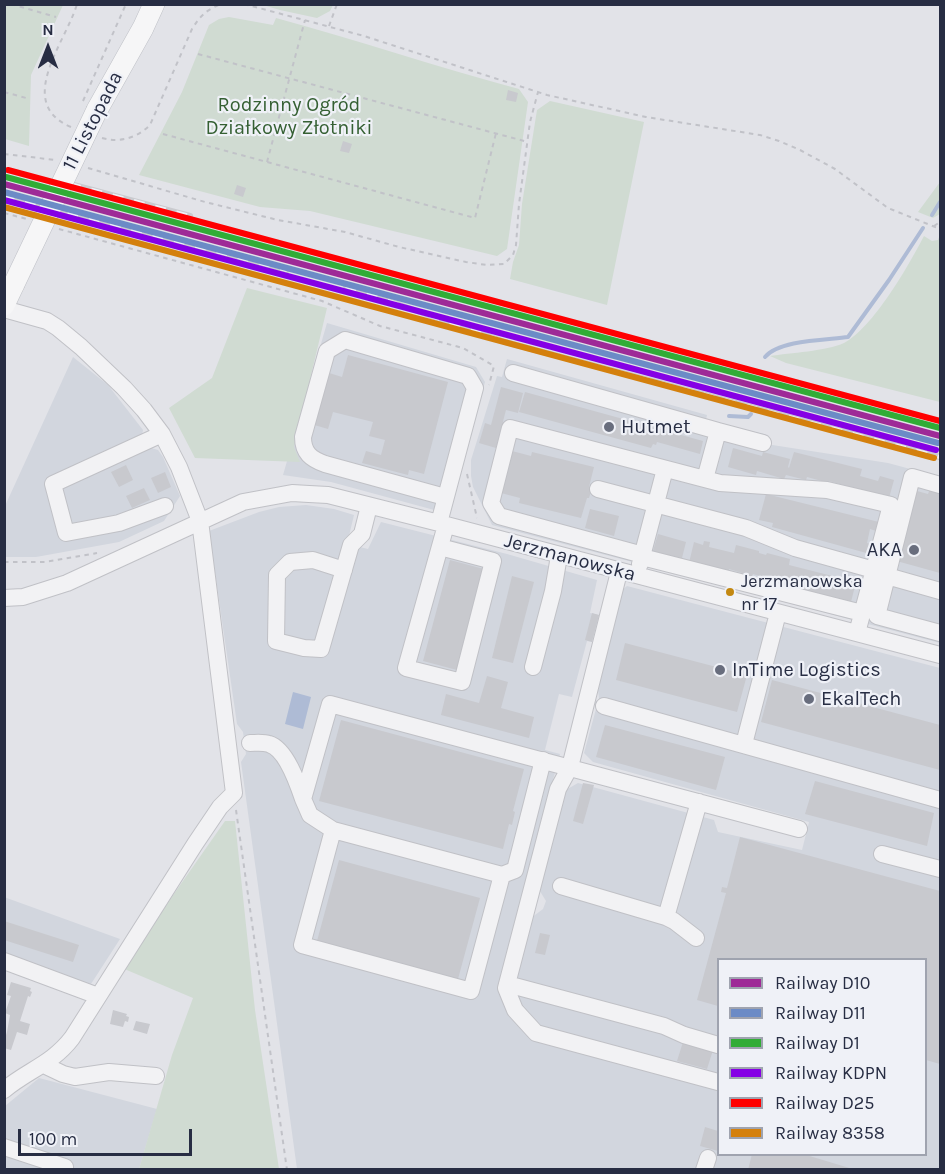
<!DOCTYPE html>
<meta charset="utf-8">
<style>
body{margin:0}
#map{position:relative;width:945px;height:1174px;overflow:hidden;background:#e2e3e8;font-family:Karla,sans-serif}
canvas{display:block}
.frame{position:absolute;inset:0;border:6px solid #272d43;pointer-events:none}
.legend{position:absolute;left:717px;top:958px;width:210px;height:198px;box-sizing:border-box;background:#eff1f7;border:2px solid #9fa3af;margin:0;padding:8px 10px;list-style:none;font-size:18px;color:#272d43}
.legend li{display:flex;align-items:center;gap:12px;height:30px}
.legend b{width:30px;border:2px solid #9fa3af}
.north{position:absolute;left:18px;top:18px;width:60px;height:60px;-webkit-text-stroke:4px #eff1f7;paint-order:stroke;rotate:0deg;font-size:16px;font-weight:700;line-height:24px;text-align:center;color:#272d43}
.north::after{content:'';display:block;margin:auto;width:21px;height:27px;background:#272d43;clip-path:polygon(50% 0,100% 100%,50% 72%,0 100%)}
.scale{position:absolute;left:18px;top:1129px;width:174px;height:27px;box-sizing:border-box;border:3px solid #272d43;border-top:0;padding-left:8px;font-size:18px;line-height:21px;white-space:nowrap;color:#272d43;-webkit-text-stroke:4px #eff1f7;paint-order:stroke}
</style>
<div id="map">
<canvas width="945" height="1174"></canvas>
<div class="frame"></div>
<ul class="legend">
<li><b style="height:8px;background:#9e2a97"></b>Railway D10</li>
<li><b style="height:8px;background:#6c8bc6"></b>Railway D11</li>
<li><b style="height:8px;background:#31ac36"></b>Railway D1</li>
<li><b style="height:8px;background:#8500e5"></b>Railway KDPN</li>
<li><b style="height:8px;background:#f00"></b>Railway D25</li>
<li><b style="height:8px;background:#d4800d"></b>Railway 8358</li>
</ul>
<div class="north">N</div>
<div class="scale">100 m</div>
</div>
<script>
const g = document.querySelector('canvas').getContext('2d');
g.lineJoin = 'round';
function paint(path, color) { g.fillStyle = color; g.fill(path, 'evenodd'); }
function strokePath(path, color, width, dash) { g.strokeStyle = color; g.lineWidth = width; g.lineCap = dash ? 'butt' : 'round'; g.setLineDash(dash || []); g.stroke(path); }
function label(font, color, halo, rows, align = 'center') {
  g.font = font + ' Karla,sans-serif'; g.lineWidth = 4.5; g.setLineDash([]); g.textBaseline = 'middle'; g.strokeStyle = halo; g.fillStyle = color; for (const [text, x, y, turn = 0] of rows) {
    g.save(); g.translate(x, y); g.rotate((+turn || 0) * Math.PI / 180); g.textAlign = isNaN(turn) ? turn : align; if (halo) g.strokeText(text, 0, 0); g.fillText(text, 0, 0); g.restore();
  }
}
const built = new Path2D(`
 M327 323 476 367 485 382 449 514 331 482 283 475Z
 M73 357 108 385 143 430 142 436 148 447 158 450 163 457 180 496 164 521 119 542 36 557H5V506Z
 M507 359 707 415 706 420 768 435 766 444 888 463 940 477V643L492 525 473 487 471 476V460L497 376 502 377Z
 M306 505 334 509 354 515 347 544 368 549 381 522 507 554 597 580 590 613 599 615 592 642 587 641 572 697 559 694 545 750 560 754 516 919 531 918 543 909 546 901 538 888 564 791 578 783 714 820 718 832 802 850 809 822 593 762 584 753 599 698 598 690 622 590 627 586 940 668V1169H297L241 762 246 754 243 732 237 724 209 531 259 512 279 507ZM718 960H926V1154H718Z
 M4 897 120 939 91 984 5 968Z
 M39 1078 157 1109 139 1169 5 1170V1106Z`);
const green = new Path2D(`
 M4 5H63L31 75 29 146 5 139Z
 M263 5H333L330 11 317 18 280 10Z
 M229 17 273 25 276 18C357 40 437 67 519 89L528 102 507 249 497 256 310 211 260 207 139 175 182 92 209 25 219 19Z
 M550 101 644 122 607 305 510 279 513 262 519 245 522 204 537 110Z
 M940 182V214L933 218 918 212Z
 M940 234V402L786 363 770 356C790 353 826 351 844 343 873 328 909 265 924 236L932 241 938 240Z
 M247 288 327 308 294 447 300 462 195 458 169 408 212 378Z
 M225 821H235L255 1010 279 1169H139L172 1055 193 998 122 968Z`);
const water = new Path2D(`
 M293 692 311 697 303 729 285 724Z`);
const stream = new Path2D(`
 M932 215 940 202
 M765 357C779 340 826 340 848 337L889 280 923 228
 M729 416 748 417 751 414`);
const building = new Path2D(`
 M508 90 518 93 516 102 506 100Z
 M343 141 352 144 349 153 340 151Z
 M237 185 246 188 243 197 234 194Z
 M348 355 448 382 424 474 409 470 408 475 362 463 366 451 381 455 385 440 369 436 373 422 333 412 328 429 311 424 326 372 342 377Z
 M501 387 523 393 518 413 506 410 496 448 479 443 485 423 491 425Z
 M525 392 703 441 700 454 657 442 656 445 653 444 651 448 519 412Z
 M733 448 762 456 763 452 790 459 788 467 789 468 794 452 862 469 860 476 878 481 880 476 894 480 889 498 829 481V483L807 477 806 480 786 475 784 479 757 471 756 475 728 467Z
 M512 451 531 456 532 452 594 467 589 487 592 488 589 498H587L581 518 519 503 520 498 501 493Z
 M126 465 133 480 119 487 111 472Z
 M165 472 171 487 158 493 151 478Z
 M144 488 150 500 132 508 126 496Z
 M930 489 940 492V573L893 560 907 528 917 491 928 494Z
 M766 494 879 522 876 531 870 529 867 543 872 545 870 554 772 527 773 523 759 520Z
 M590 509 619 516 614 536 585 528Z
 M658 534 686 542 681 562 652 554Z
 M704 541 710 542 709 547 734 553 736 545 759 551V553L766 555 767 553 790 559 789 565 856 582 851 602 760 578V576L753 574 752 576 729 569 728 574 689 563 694 542 703 545Z
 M450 560 484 569 457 670 423 661Z
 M512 576 534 582 513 663 492 658Z
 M592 613 599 615 592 642 585 640Z
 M625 643 747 675 737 712 616 680Z
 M487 676 508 682 501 708 534 717 529 738 441 715 446 694 479 703Z
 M772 680 940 725V770L761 722Z
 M341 720 524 769 513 811 515 812 512 825 509 824 503 849 319 801Z
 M605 725 725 757 716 790 596 757Z
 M815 781 934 813 927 846 805 814Z
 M583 783 594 785 583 824 573 821Z
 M740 837 940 891V1064L926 1060V960H718V1006L697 1000 726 893 721 892 722 887 727 888Z
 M339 860 480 898 458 979 317 941Z
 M4 921 79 945 73 962 4 940Z
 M540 933 550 935 545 955 535 953Z
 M11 982 31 988 30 991 32 992 30 997 28 996 20 1021 30 1024 27 1035 17 1032 11 1050 4 1048V1035H6L7 1032 10 1015 5 1013 11 996 7 995Z
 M113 1010 127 1014 126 1016 129 1017 128 1022 125 1021 123 1027 110 1024Z
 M136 1021 150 1024 147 1034 133 1030Z
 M683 1042 713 1050 707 1069 677 1061Z
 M705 1127 718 1131V1151L700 1146Z
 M752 1154H803L856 1170H748Z`);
const path = new Path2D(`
 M11 4 56 17
 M244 4 364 36 547 95 646 117 760 135 779 141 800 150 835 169 888 208 940 229
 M329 26 337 4
 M198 54 528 142
 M4 92 30 99
 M83 101 126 4
 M71 127C14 103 66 42 77 4
 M163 134 475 218 496 133
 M102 138C120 143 137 138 150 125L192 29C200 16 206 10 221 4
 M4 154 56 160
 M267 162 305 20
 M88 168 205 202 278 220 345 232 399 247 466 262 487 265 504 264 513 255 516 245 519 204 530 122 538 92
 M4 213 27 219
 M934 226 940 222
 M59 229 322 301 380 326 463 348 494 366 489 385
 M467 474 477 518
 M4 562H45L97 553
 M236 810 287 1170`);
const minor = new Path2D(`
 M4 309 47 321 58 328 81 347 124 388 144 410 162 434 179 467 200 521 234 793 220 807 195 844 72 1038C52 1064 28 1070 4 1090
 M513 373 718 431 705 479
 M718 431 763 443
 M162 434 53 484 66 533 119 523 165 506
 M940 485 912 477 877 616 940 633
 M598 489 746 528 795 548 874 570
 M439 523 475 388 468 376 345 340 327 351 303 437C303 453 311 459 325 464L445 497
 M440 547 493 561 462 682 406 668 446 525
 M643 555 499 516 491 503 510 428 720 483 827 490 891 505 857 633
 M642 557 862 613
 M640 564 665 469
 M344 570 313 560 290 562 277 575 276 641 304 648 321 649 351 545 362 534 369 506
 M619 572 570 767 558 789 506 988 515 1010 536 1033 718 1082
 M887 576 940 591
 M4 598 23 597 67 583 243 502 292 493 309 494 328 495 439 523 940 655
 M533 667 553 591 559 556
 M604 706 940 800
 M250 743C256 743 263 742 269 744 286 749 298 784 303 799
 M744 744 778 613
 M543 760 515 870 502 875 333 830 310 815 303 799 330 704 799 829
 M333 830 302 945 471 991 502 875
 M882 854 940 869
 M561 886 666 917 699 802
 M666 917 674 921 696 938
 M4 961 98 996
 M507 984 664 1026 684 1035 718 1045
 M44 1065 63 1074 75 1077 109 1072 156 1076
 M4 1147 65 1167
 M704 1170 708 1158`);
const major = new Path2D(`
 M97 110 143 28 154 4
 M4 305 14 284`);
const rail = new Path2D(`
 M70 184 190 216
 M4 195 287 270
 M346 286 505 342 940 457`);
const majorBridge = new Path2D(`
 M14 284 97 110`);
const rail1 = new Path2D(`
 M4 184 940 436`);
const rail2 = new Path2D(`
 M4 192 938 443`);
const rail3 = new Path2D(`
 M6 177 940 428`);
const rail4 = new Path2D(`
 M4 200 936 450`);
const rail5 = new Path2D(`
 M8 170 940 421`);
const rail6 = new Path2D(`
 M4 207 934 458`);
const markers = [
 [609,427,6,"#686d7d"],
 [914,550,6,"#686d7d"],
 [730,592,5,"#c38811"],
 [720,670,6,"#686d7d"],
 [809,699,6,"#686d7d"]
];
const busNames = [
 ["Jerzmanowska",741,582],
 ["nr 17",741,605]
];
const parkNames = [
 ["Rodzinny Ogród",289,105],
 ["Działkowy Złotniki",289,128]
];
const streetNames = [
 ["11 Listopada",93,121,-63],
 ["Jerzmanowska",570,558,15]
];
const poiNames = [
 ["Hutmet",621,427],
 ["AKA",902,550,"right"],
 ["InTime Logistics",732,670],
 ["EkalTech",821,699]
];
paint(built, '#d2d6de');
paint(green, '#d0dbd2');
paint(water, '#aebbd5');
strokePath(stream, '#aebbd5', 4);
paint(building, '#c8c9ce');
strokePath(minor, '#c0c1c6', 18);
strokePath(major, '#bec0c6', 22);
strokePath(path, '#c1c2c8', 2, [4.5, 4.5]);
strokePath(minor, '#f2f2f4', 16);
strokePath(major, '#f6f6f7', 21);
strokePath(rail, '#cacbcf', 6);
strokePath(rail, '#eff1f7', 4, [11]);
strokePath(majorBridge, '#bec0c6', 22, []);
strokePath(majorBridge, '#f6f6f7', 21);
strokePath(rail1, '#9e2a97', 6);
strokePath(rail2, '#6c8bc6', 6);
strokePath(rail3, '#31ac36', 6);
strokePath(rail4, '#8500e5', 6);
strokePath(rail5, '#f00', 6);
strokePath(rail6, '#d4800d', 6);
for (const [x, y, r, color] of markers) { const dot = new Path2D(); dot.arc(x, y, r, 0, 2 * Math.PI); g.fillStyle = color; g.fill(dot); strokePath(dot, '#eff1f7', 2); }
label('18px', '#272d43', '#eff1f7', busNames, 'left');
label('20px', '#356033', '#eff1f7', parkNames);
label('20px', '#272d43', '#eff1f7', streetNames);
label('20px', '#272d43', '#eff1f7', poiNames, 'left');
</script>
